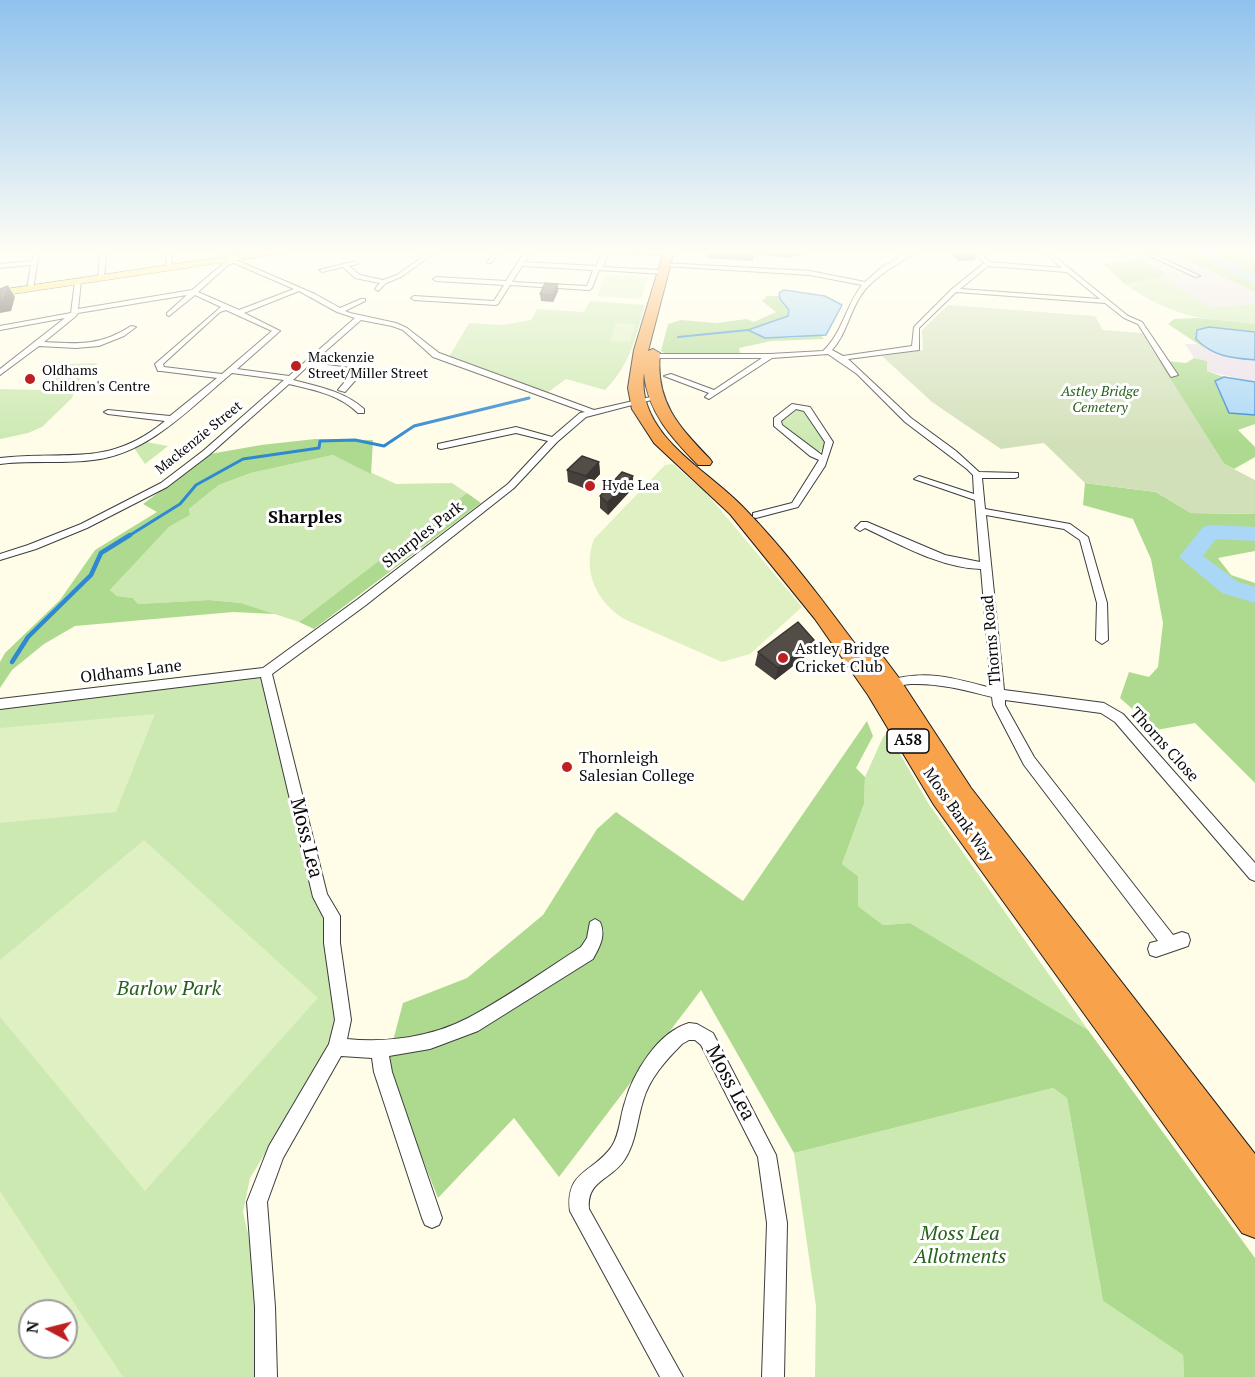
<!DOCTYPE html>
<style>
body{margin:0}
#map{position:relative;width:1255px;height:1377px;overflow:hidden;background:#fffce8;font-family:"PT Serif",serif}
canvas{display:block}
.north{position:absolute;left:18px;top:1299px;width:60px;height:60px;box-sizing:border-box;background:#fff;border:2px solid #9d9d9d;border-radius:50%;rotate:277deg;font-size:16px;font-weight:700;line-height:24px;text-align:center;color:#0a0a0a}
.north::after{content:'';display:block;margin:auto;width:21px;height:27px;background:#bd2020;clip-path:polygon(50% 0,100% 100%,50% 72%,0 100%)}
</style>
<div id="map">
<canvas width="1255" height="1377"></canvas>
<div class="north">N</div>
</div>
<script>
const g = document.querySelector('canvas').getContext('2d');
g.lineJoin = 'round';
function paint(path, color) { g.fillStyle = color; g.fill(path, 'evenodd'); }
function strokePath(path, color, width, dash) { g.strokeStyle = color; g.lineWidth = width; g.lineCap = dash ? 'butt' : 'round'; g.setLineDash(dash || []); g.stroke(path); }
function label(font, color, halo, rows, align = 'center') {
  g.font = font + ' "PT Serif",serif'; g.lineWidth = 6; g.setLineDash([]); g.textBaseline = 'middle'; g.strokeStyle = halo; g.fillStyle = color; for (const [text, x, y, turn = 0] of rows) {
    g.save(); g.translate(x, y); g.rotate((+turn || 0) * Math.PI / 180); g.textAlign = isNaN(turn) ? turn : align; if (halo) g.strokeText(text, 0, 0); g.fillText(text, 0, 0); g.restore();
  }
}
const industrial = new Path2D(`
 M1116 251H1169L1255 292V304L1210 307 1161 277 1165 273 1129 254 1124 255Z
 M1185 344H1196L1231 358 1255 360V382L1206 371 1207 361 1194 358Z`);
const green = new Path2D(`
 M1161 277 1210 307 1255 304V324C1202 321 1169 315 1125 284Z
 M590 301 645 305C635 338 631 364 605 390L566 379 547 393 449 357 469 323 503 325 531 320 537 309 584 312Z
 M98 363 81 377 72 398 42 427 28 433 0 439V389L40 390 70 364Z
 M797 409 804 410 825 443 821 451 817 452 782 427V420Z
 M146 442 168 446 145 464 134 448Z
 M333 455 396 484 452 483 467 493 299 622 241 603 209 600 138 604 133 598 117 596 110 590 169 527 190 515 189 509 219 485 251 473Z
 M266 672 332 916 343 1020 330 1048 250 1178 243 1212 265 1307 266 1377H0V704ZM30 1311H66V1347H30Z
 M888 733 928 803 1088 1030 910 923 883 925 858 906V876L842 864 864 804 865 777 883 737Z
 M1053 1088 1067 1098 1103 1301 1183 1355 1184 1377H815L816 1306 794 1153Z`);
const forest = new Path2D(`
 M1169 251H1231L1255 262V292Z
 M1138 259 1166 273 1161 277 1125 284 1103 264Z
 M767 296H779L789 310 788 317 749 331 788 338 821 335 824 339 771 341 739 348 741 355 664 353 661 351 668 324 681 320 716 323 747 319 754 322 776 312 762 301Z
 M1197 318 1255 324V332L1209 327 1196 339 1207 350 1168 324 1174 319Z
 M1194 358 1207 361V371L1224 377 1215 381 1229 413 1255 415V424L1238 430 1255 447V457L1234 469 1224 464 1158 360 1186 363Z
 M315 439 373 440 371 474 333 455 251 473 219 485 189 509 190 515 169 527 110 590 117 596 133 598 138 604 209 600 241 603 275 614 233 612 75 626 44 644 12 670 0 688V662L5 653 60 600 95 550 157 512 143 504 210 454 261 445Z
 M1085 483 1156 492 1191 513 1255 514V551L1218 558 1231 575 1255 583V783L1195 723 1156 730 1120 698 1129 672 1149 677 1158 667 1163 623 1151 559 1133 519 1083 505Z
 M467 493 481 503 314 629 299 622Z
 M867 721 873 736 856 768 865 777 864 804 842 864 858 876V906L883 925 910 923 1088 1030 1255 1258V1377H1184L1183 1355 1103 1301 1067 1098 1053 1088 794 1153 701 990 559 1177 514 1118 438 1198 386 1067 403 1003 467 978 543 915 597 829 616 812 743 901Z`);
const cemetery = new Path2D(`
 M948 305 1095 316 1103 330 1142 333 1224 464 1255 480V514L1191 513 1156 492 1085 483 1044 443 1001 449 932 402 882 356 923 350 922 330Z`);
const pitch = new Path2D(`
 M606 275 648 277 641 299 597 296Z
 M616 323 635 324 630 342 610 341Z
 M673 464 707 494 802 607 750 654 722 662 624 619C596 601 582 571 594 539L665 465Z
 M155 714 116 812 0 823V728Z
 M144 840 318 998 145 1191 0 1017V960Z
 M0 1191 123 1377H0ZM30 1311H66V1347H30Z`);
const water = new Path2D(`
 M784 290 825 296 842 305 826 335 765 338 748 330 788 316 789 310 780 299 779 293Z
 M1209 327 1255 332V360C1231 358 1214 357 1196 339L1197 330Z
 M1224 377 1255 382V415L1229 413 1215 381Z`);
const streamFar2 = new Path2D(`
 M678 337 748 330`);
const streamFar1 = new Path2D(`
 M127 537 180 504 196 485 243 459 319 448 320 441 355 440 384 446 414 426 529 398`);
const stream = new Path2D(`
 M12 662 28 637 91 575 101 553 130 535`);
const river = new Path2D(`
 M1193 251C1220 249 1232 264 1255 276V285Z
 M1210 525 1255 527V541L1216 539 1203 556 1238 582 1255 587V603L1222 593 1179 557 1203 527Z`);
const street = new Path2D(`
 M100 251H106L104 278 101 280 98 278Z
 M165 251H171L172 268 167 267Z
 M222 251H228L236 260 315 294 340 308 361 299H365V301L345 311 350 313 396 323 407 328 439 353 594 410 655 396 659 398 586 417 557 442 514 488 366 605 272 674 327 894 340 916V943L351 1020 347 1039C387 1043 432 1037 468 1018 507 997 544 971 581 947L587 938 590 922 595 919 600 922C606 936 600 946 593 959L478 1031 430 1049 389 1056 392 1072 442 1218 439 1225 432 1228 425 1225 422 1218 374 1072 372 1058 341 1056 283 1158 267 1202 275 1307 277 1377H255V1307L247 1202 269 1146 329 1044 335 1020 324 943V918L313 897 261 677 0 709V699L263 668 358 599 508 484 548 441 516 433 441 449 438 448V444L516 427 552 437 580 413 585 412 433 357 403 330 392 326 361 320 312 363 358 369 360 375 345 392 338 390 352 373 307 367 293 380C319 387 344 391 364 409V413H358C338 394 314 390 289 384L209 455 167 487 87 528 36 549 0 560V554L28 545 81 524 161 483 203 451 284 380 232 373C191 407 149 454 93 460 62 464 31 460 0 464V458L11 457C74 452 112 465 165 421L108 414 104 412 108 410 170 416 217 378 161 371H158L155 364 221 307 195 295 169 316 167 315V313L187 295 78 313 76 316 44 342C79 344 100 346 131 326L136 327 124 336 99 346 76 348 39 346 0 375V369L65 318 0 330V326L71 313 75 281 78 279 81 281 78 309 192 290 224 263 230 260ZM234 263 294 289 239 310 198 292 228 265ZM299 291 337 312 355 318 289 376 237 369 280 331 244 313ZM226 310 272 331 222 374 164 367 163 364 220 312Z
 M431 251H437L401 277 386 283 378 291 375 289 380 283 355 278 343 267 322 272 319 270 356 261 358 264 349 266 360 275 383 280 397 275Z
 M495 251H501L491 263H487Z
 M525 251H531L524 262 596 266 603 251H609L603 267 663 270 666 272 663 274 599 270 592 288 589 290 510 285 498 304 496 305 414 300 411 298 414 296 494 301 504 285 436 281 433 279 436 277 506 281ZM522 266 593 270 587 286 512 282Z
 M619 251H653L671 253 668 255 622 253Z
 M910 251H917C897 266 874 275 860 297 849 314 846 335 832 350L843 356 912 346 914 327 952 289 984 263 973 251H979L990 262 1062 268 1042 251H1048L1128 316 1142 322 1178 375 1171 377 1138 324 1124 318 1105 303 956 292 919 328V350L848 359 911 418 956 451 979 472 1018 473V477L1015 478H982L985 509 1070 524 1088 537 1107 603 1108 640 1102 644 1096 640 1097 603 1080 540 1064 529 986 515 1004 690 1104 703 1123 714 1255 863V881L1250 879 1115 722 1101 713 1005 700V705L1034 757 1173 935 1182 932 1188 934 1190 940 1188 946 1156 957 1150 955 1148 949 1150 943 1158 941 1024 765 993 705 992 697C965 690 939 683 911 684 901 684 892 691 883 688L881 685 883 682C924 669 951 677 991 688L981 569C941 568 901 545 865 528L860 531 855 528 861 522H867L945 555 980 562 975 500 914 479 919 476 974 494 973 475 967 469 905 422 857 374 828 354 772 358 709 399 705 397 709 393 664 376 671 374 714 390 762 358H652L648 356 652 354H770L823 351C842 334 846 305 862 285L810 275 665 266 663 263 810 271 865 282 882 267ZM988 266 1067 272 1100 299 960 289Z
 M1140 251H1147L1200 276 1195 277Z
 M34 252 39 253 33 289 30 291 27 289 31 265 0 268V264L32 261Z
 M792 404 810 407 833 442 825 466 798 507 756 518 753 517V513L792 503 819 460 810 456 774 426V418ZM796 409 804 411 825 442 822 455 782 425 781 421Z
 M689 1023 697 1024 713 1033 776 1155 787 1223 784 1377H762L767 1223 758 1157 701 1045 695 1040H689L682 1044C666 1060 649 1079 643 1101 637 1120 636 1142 625 1159 612 1180 586 1180 589 1209L683 1377H660L570 1211C565 1170 594 1173 612 1146 620 1134 620 1116 625 1102 633 1073 658 1032 689 1023Z`);
const primary = new Path2D(`
 M263 251H284L279 254 0 296V290Z`);
const highway = new Path2D(`
 M664 251H674L648 351 653 349 660 353C655 401 678 426 710 459L712 462 710 465H698C673 439 647 412 644 373 641 398 650 417 665 436 687 463 719 482 743 507 788 553 826 605 864 656L873 652 881 654 899 678 971 788 1255 1154V1238L1242 1233 934 805 868 695 815 619 730 514 654 443 632 409 628 388 634 350Z`);
const wall = new Path2D(`
 M707 251H813L789 258 754 254 753 261 706 258Z
 M949 251H971L976 255 975 260 959 261Z
 M558 284V291L553 302 541 301 540 294Z
 M599 462 600 474 586 489 568 482 567 470Z
 M633 488 608 515 600 508V496Z
 M758 652H811L775 680 755 665Z`);
const shadedWall = new Path2D(`
 M791 251H813L789 258Z
 M558 284V291L553 302V295Z
 M8 286 15 297 11 311 0 313V300Z
 M599 462 600 474 586 489V476Z
 M633 476V488L608 515 607 503Z
 M814 640 811 652 775 680 778 668Z`);
const building = new Path2D(`
 M955 251H971L976 255 960 256Z
 M545 283 558 284 553 295 540 294Z
 M8 286 4 300H0V289Z
 M582 456 599 462 586 476 567 470Z
 M622 472 633 476 607 503 600 496Z
 M798 622 814 640 778 668 758 652Z`);
const markers = [
 [296,366,6,"#bd2020"],
 [30,379,6,"#bd2020"],
 [590,486,6,"#bd2020"],
 [783,658,6,"#bd2020"],
 [567,767,6,"#bd2020"]
];
const farPoinames = [
 ["Mackenzie",308,358],
 ["Street/Miller Street",308,374],
 ["Oldhams",42,371],
 ["Children's Centre",42,387],
 ["Hyde Lea",602,486]
];
const farParknames = [
 ["Astley Bridge",1100,392],
 ["Cemetery",1100,408]
];
const farStreetnames = [
 ["Mackenzie Street",199,438,-39]
];
const shields = [
 [908,741,42]
];
const shieldNames = [
 ["A58",908,741]
];
const streetNames = [
 ["Sharples Park",423,535,-38],
 ["Thorns Road",992,640,-95],
 ["Oldhams Lane",131,672,-7],
 ["Thorns Close",1164,745,48],
 ["Moss Bank Way",958,815,55]
];
const poiNames = [
 ["Astley Bridge",795,649],
 ["Cricket Club",795,667],
 ["Thornleigh",579,758],
 ["Salesian College",579,776]
];
const farDistrictnames = [
 ["Sharples",305,518]
];
const nearStreetnames = [
 ["Moss Lea",306,838,76],
 ["Moss Lea",730,1083,62]
];
const nearParknames = [
 ["Barlow Park",169,989],
 ["Moss Lea",960,1234],
 ["Allotments",960,1257]
];
paint(industrial, '#e9deea');
paint(green, '#cce9b1');
paint(forest, '#aeda90');
paint(cemetery, '#d2e0ba');
paint(pitch, '#dff0c3');
paint(water, '#abd7f7');
strokePath(water, '#3089d0', 1.5);
strokePath(streamFar2, '#3089d0', 2);
strokePath(streamFar1, '#3089d0', 3);
strokePath(stream, '#3089d0', 4.5);
paint(river, '#abd7f7');
strokePath(street, '#3d3d3d', 2);
strokePath(primary, '#1b1b1b', 1);
strokePath(highway, '#1b1b1b', 2);
paint(street, '#fff');
paint(primary, '#fcdd5a');
paint(highway, '#f8a34c');
paint(wall, '#47413d');
paint(shadedWall, '#3a3532');
paint(building, '#534c47');
strokePath(building, '#3a3532', 1.5);
const sky = g.createLinearGradient(0, 0, 0, 443);
sky.addColorStop(0, '#8fc2ee');
sky.addColorStop(0.57, '#fffef5');
sky.addColorStop(1, '#fffef500');
g.fillStyle = sky;
g.fillRect(0, 0, 1255, 443);
for (const [x, y, r, color] of markers) { const dot = new Path2D(); dot.arc(x, y, r, 0, 2 * Math.PI); g.fillStyle = color; g.fill(dot); strokePath(dot, '#fff', 2); }
label('14px', '#0a0a0a', '#fff', farPoinames, 'left');
label('italic 14px', '#26621a', '#fff', farParknames);
label('14px', '#0a0a0a', '#fff', farStreetnames);
for (const [x, y, w] of shields) { const box = new Path2D(); box.roundRect(x - w / 2, y - 12, w, 24, 4.5); g.fillStyle = '#fff'; g.fill(box); strokePath(box, '#0a0a0a', 1.5); }
label('bold 15px', '#0a0a0a', null, shieldNames);
label('16px', '#0a0a0a', '#fff', streetNames);
label('16px', '#0a0a0a', '#fff', poiNames, 'left');
label('bold 18px', '#0a0a0a', '#fff', farDistrictnames);
label('20px', '#0a0a0a', '#fff', nearStreetnames);
label('italic 20px', '#26621a', '#fff', nearParknames);
</script>
